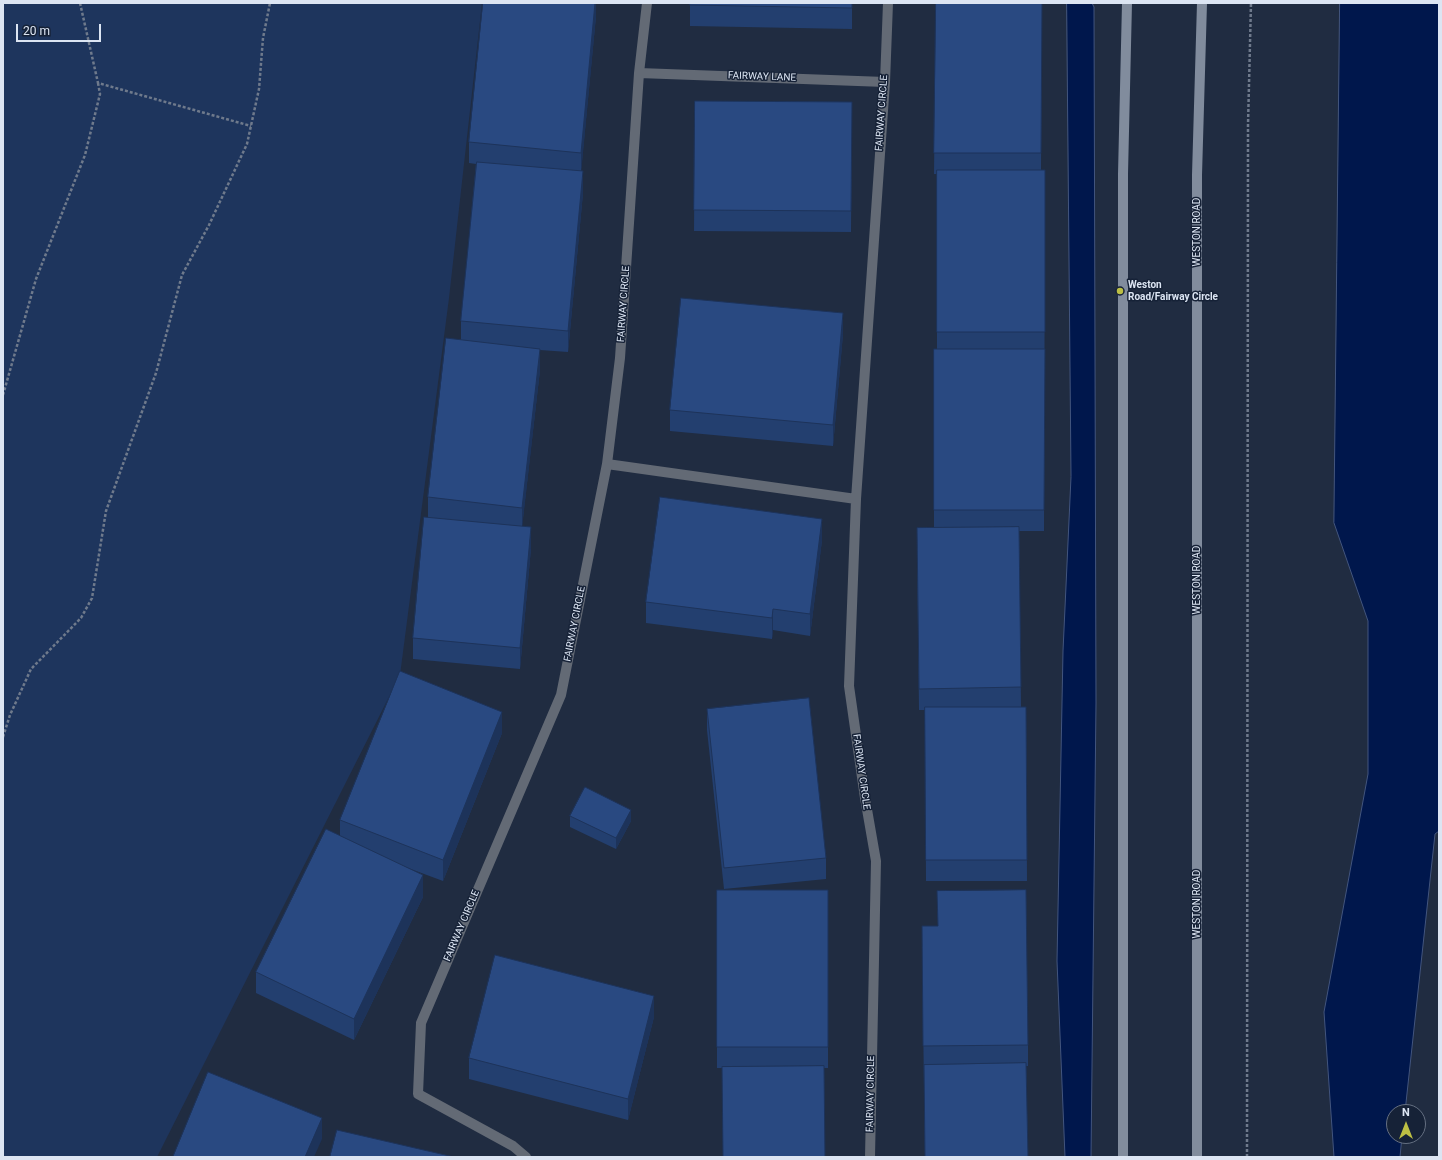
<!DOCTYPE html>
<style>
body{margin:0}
#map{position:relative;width:1442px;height:1160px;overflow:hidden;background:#202c41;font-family:Roboto,sans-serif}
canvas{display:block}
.frame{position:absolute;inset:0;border:4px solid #dce5f3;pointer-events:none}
.north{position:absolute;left:1386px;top:1104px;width:40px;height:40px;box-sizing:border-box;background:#162237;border:1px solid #657082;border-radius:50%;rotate:0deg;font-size:11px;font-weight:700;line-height:16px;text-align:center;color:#dce5f3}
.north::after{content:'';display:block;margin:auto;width:14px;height:18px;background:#bcbf44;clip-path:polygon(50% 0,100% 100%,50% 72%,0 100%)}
.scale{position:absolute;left:16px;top:24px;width:85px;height:18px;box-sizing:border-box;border:2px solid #dce5f3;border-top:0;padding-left:5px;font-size:12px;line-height:14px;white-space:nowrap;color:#dce5f3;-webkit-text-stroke:3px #162237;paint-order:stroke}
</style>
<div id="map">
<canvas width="1442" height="1160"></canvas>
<div class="frame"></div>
<div class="north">N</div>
<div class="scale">20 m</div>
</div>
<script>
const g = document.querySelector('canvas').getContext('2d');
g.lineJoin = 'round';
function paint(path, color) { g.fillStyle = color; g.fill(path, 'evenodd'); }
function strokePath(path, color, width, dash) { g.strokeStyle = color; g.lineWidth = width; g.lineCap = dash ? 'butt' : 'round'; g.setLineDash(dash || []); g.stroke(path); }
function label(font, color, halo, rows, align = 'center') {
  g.font = font + ' Roboto,sans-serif'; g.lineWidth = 3; g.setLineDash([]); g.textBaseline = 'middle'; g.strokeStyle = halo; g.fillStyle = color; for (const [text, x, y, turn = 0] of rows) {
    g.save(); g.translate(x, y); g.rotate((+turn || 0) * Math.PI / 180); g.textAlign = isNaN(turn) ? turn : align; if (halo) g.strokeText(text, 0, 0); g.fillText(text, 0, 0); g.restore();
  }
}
const green = new Path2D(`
 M3 3H482L449 298 400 675 157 1157H3Z`);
const water = new Path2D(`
 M1067 3H1092L1094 7 1096 703 1091 1157H1065L1057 961 1063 651 1071 477Z
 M1340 3H1439V831L1435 834 1405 1112H1394V1136H1402L1400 1157H1334L1324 1012 1368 774V621L1334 523Z`);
const path = new Path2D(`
 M80 3 98 83 251 126
 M3 395 36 279 85 155 100 94 98 83
 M3 737 10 715 31 669 81 618 92 598 106 511 156 373 182 275 209 225 247 144 259 89 263 38 270 3
 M1247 1157 1248 125 1251 3`);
const minor = new Path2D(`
 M639 73 885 82
 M607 464 856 499
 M526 1157 513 1146 418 1094 421 1023 561 695 607 464 620 358 639 73 647 3
 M870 1157 876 861 865 798 849 686 856 499 885 82 888 3`);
const secondary = new Path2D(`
 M1123 1157V174L1127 3
 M1197 1157V175L1202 3`);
const wall = new Path2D(`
 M596 3V16L581 171 583 193 568 352 540 350V370L522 526 531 548 520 669 413 659V638L428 517V497L461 340V321L476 164 469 163V142Z
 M690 3H852V29L690 26Z
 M936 3H1042L1041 170H1045L1044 531H1019L1021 707H1026L1027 881H926L925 710H919L917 549 934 528V349H937V174H934Z
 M695 101 852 102 851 232 694 231Z
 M843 334 833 446 670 431V410Z
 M822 540 810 636 773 630 772 639 646 623V602Z
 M707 709 826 858V879L724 889 707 730Z
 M502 733 443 881 400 865 423 897 354 1040 256 993V972L340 836V820Z
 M570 816 631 821 616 849 570 827Z
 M717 890H828V1068H717Z
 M937 891 1028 1045V1066H1026L1028 1157H925L922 947 938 926Z
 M654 1017 628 1120 469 1079V1058Z`);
const shadedWall = new Path2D(`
 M595 3H596V16L581 174V153Z
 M583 171V193L568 352V331Z
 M843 313V334L833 446V425Z
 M540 349V370L522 529V508Z
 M822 519V540L810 636V614Z
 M531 527V548L520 669V648Z
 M773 609V630L772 639V618Z
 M502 712V733L443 881V860Z
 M631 810V821L616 849V838Z
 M423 875V897L354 1040V1019Z
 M654 996V1017L628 1120V1099Z
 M322 1118V1139L314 1157H305Z`);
const building = new Path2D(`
 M483 3H595L581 153 469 142Z
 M690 3H852V8L690 5Z
 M936 3H1042L1041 153H934Z
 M695 101 852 102 851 211 694 210Z
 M477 162 583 171 568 331 461 321Z
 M937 170H1045V332H937Z
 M681 298 843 313 833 425 670 410Z
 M446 338 540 349 522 508 428 497Z
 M934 349H1045L1044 510H934Z
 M660 497 822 519 810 614 773 609 772 618 646 602Z
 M424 517 531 527 520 648 413 638Z
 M1019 527 1021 687 919 689 917 528Z
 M400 671 502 712 443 860 340 820Z
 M809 698 826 858 724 868 707 709Z
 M925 707H1026L1027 860H926Z
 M585 787 631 810 616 838 570 816Z
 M326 829 423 875 354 1019 256 972Z
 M717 890H828V1047H717Z
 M1026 890 1028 1045 923 1046 922 926H938L937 891Z
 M495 955 654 996 628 1099 469 1058Z
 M1026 1063 1028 1157H925L924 1065Z
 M824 1066 825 1157H723L722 1067Z
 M208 1072 322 1118 305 1157H173Z
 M337 1130 454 1157H330Z`);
const markers = [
 [1120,291,4,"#bcbf44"]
];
const streetNames = [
 ["FAIRWAY LANE",762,77,2],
 ["FAIRWAY CIRCLE",882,113,-86],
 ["WESTON ROAD",1197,232,-90],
 ["FAIRWAY CIRCLE",624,304,-86],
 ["WESTON ROAD",1197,580,-90],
 ["FAIRWAY CIRCLE",575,624,-79],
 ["FAIRWAY CIRCLE",861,772,82],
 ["WESTON ROAD",1197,904,-90],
 ["FAIRWAY CIRCLE",462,926,-67],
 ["FAIRWAY CIRCLE",871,1094,-89]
];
const poiNames = [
 ["Weston",1128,285],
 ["Road/Fairway Circle",1128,297]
];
paint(green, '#1e355d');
paint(water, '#00174c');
strokePath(water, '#42557e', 1);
strokePath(path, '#6f7a8c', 2.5, [3, 2]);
strokePath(minor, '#636a75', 10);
strokePath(secondary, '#818c9d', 10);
paint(wall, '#233f6f');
paint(shadedWall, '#1d335a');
paint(building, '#294981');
strokePath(building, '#1d335a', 1);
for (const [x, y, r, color] of markers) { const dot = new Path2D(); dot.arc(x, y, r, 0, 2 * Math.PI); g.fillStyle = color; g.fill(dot); strokePath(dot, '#162237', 1.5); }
label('10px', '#dce5f3', '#162237', streetNames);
label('bold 10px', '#dce5f3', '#162237', poiNames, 'left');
</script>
